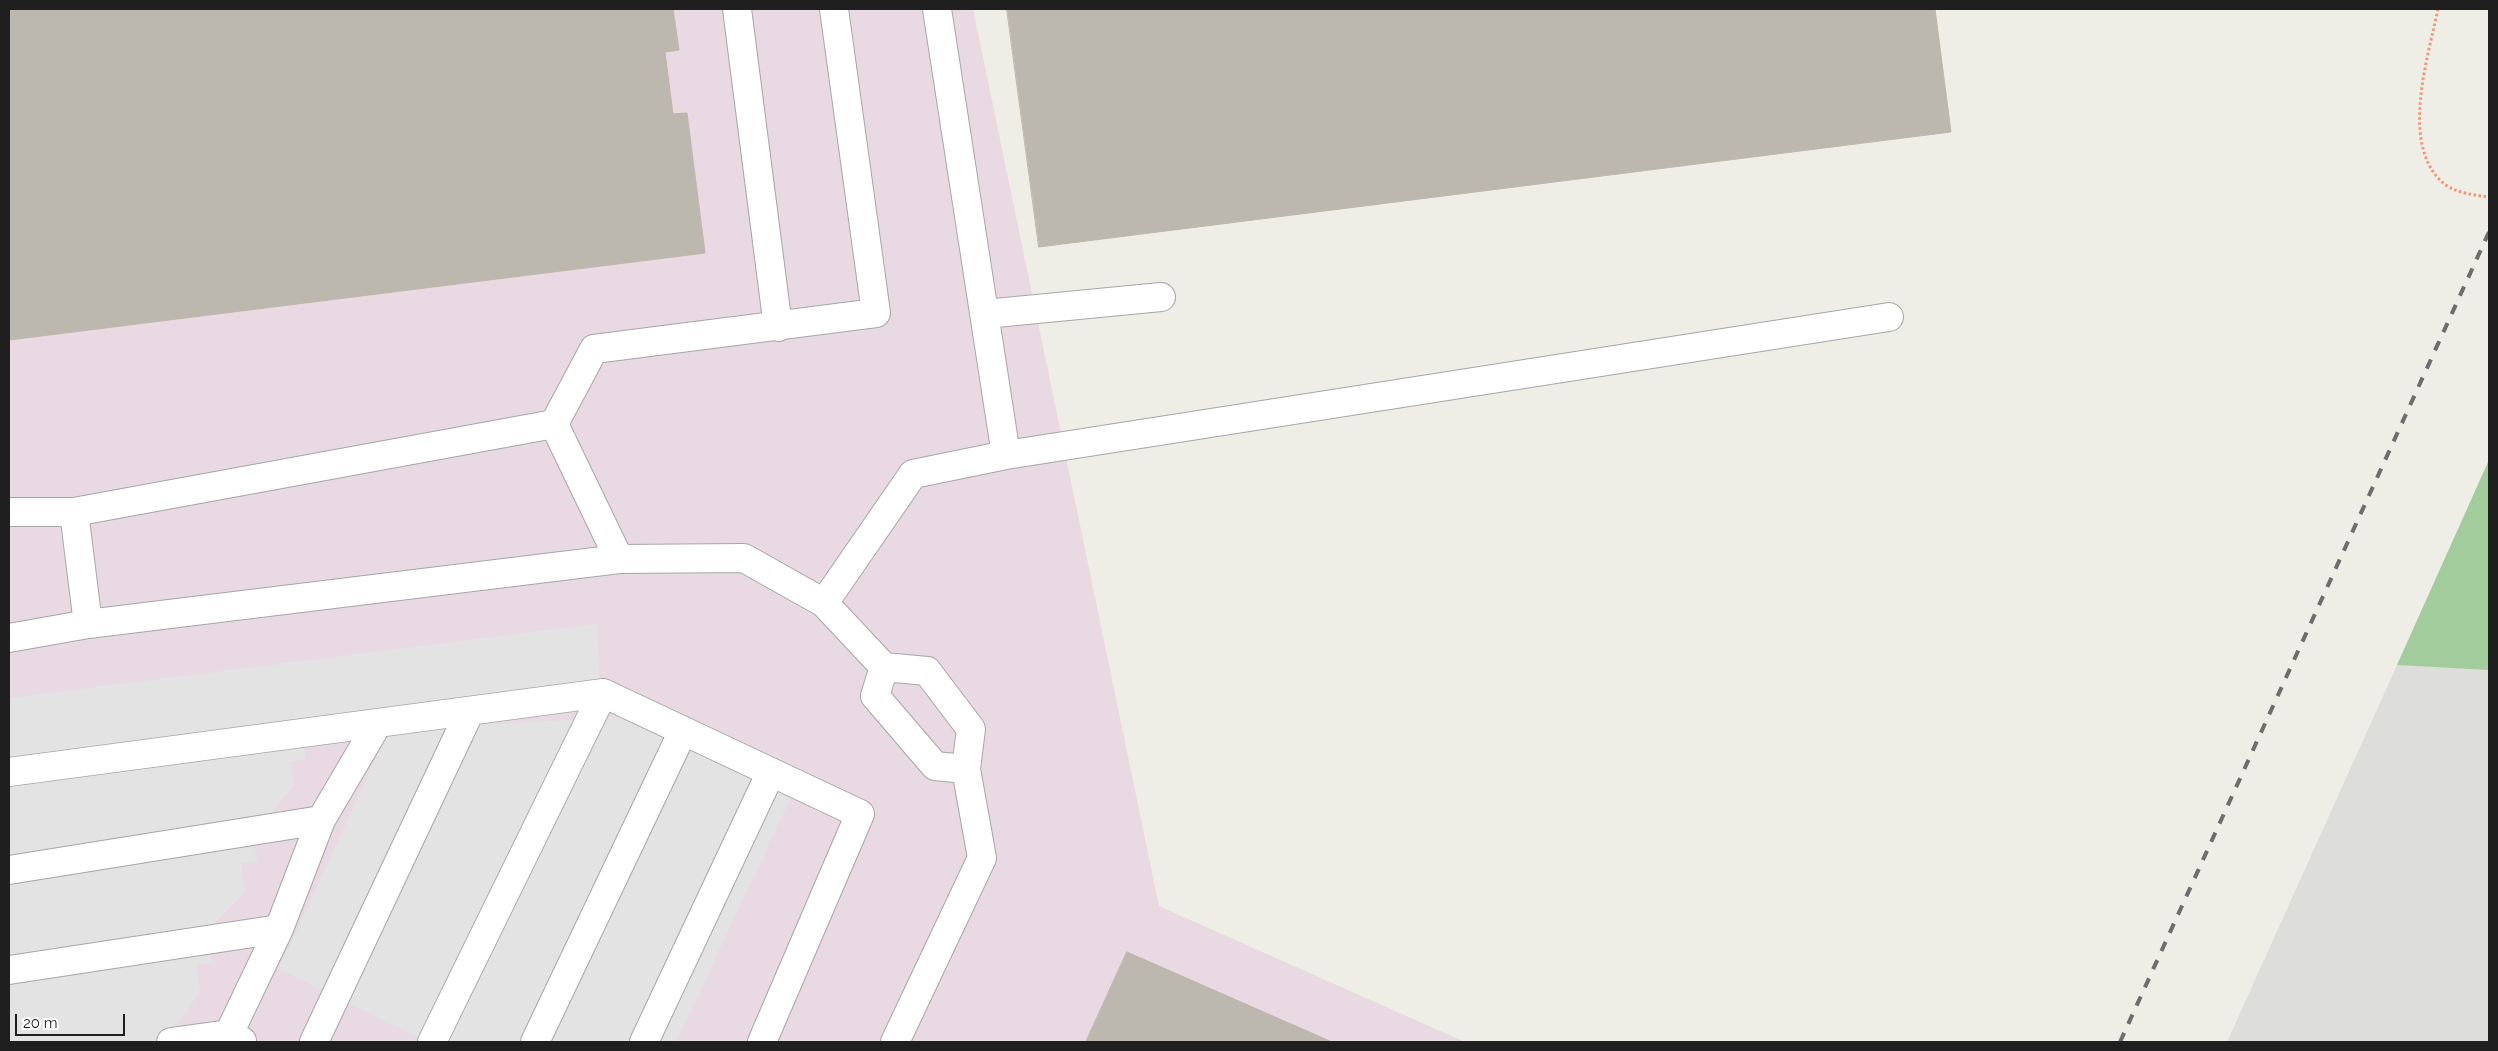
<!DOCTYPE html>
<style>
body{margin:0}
#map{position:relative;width:2498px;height:1051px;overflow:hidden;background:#efeee6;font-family:Raleway,sans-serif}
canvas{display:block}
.frame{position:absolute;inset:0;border:10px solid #1f1f1f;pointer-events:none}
.scale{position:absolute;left:15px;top:1014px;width:110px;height:22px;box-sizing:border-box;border:2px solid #1f1f1f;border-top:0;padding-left:6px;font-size:15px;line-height:18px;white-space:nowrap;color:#1f1f1f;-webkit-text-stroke:4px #fff;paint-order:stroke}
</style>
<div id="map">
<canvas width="2498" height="1051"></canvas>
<div class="frame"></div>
<div class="scale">20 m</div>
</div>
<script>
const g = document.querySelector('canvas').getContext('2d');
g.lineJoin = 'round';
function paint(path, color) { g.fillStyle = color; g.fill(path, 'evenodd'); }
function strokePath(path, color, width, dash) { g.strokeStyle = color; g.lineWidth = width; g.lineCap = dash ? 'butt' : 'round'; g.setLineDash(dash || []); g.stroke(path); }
const residential = new Path2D(`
 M2489 460V1042H2227L2397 665Z`);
const industrial = new Path2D(`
 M9 9H973L1159 906 1465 1042H9Z`);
const forest = new Path2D(`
 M2489 460V670L2397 665Z`);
const parking = new Path2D(`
 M597 624 600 682 302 738 306 759 290 762 294 785 252 837 258 861 241 864 245 892 208 930 212 963 197 965 200 992 165 1042H9V698Z
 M619 717 791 798 676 1042H427L279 969 389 730Z`);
const building = new Path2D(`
 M9 9H673L679 50 665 52 673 114 687 113 705 253 9 340Z
 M1007 9H1935L1951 132 1039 247Z
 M1127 952 1332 1042H1086Z`);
const path = new Path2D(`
 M2438 9C2428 58 2400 143 2442 182 2454 193 2474 195 2489 197`);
const minor = new Path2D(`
 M737 9 778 327
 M937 9 1006 455
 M985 314 1161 297
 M9 512H74
 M619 559 744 558 824 603 884 667 927 671 971 729 966 769 982 858 895 1042
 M824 603 913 474 1006 455 1889 317
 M88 624 74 512 554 424
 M9 638 88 624 619 559 554 424 594 349 876 313 834 9
 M884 667 875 696 935 766 966 769
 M9 772 603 693 860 814 762 1042
 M9 870 321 820
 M9 970 279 929
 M171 1042 229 1034 242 1041
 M225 1042 279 929 321 820 378 723
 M314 1042 470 711
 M432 1042 603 693
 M535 1042 683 731
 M644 1042 771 772`);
const rail = new Path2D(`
 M2120 1042 2489 232`);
paint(residential, '#dddddc');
paint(industrial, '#e8d9e3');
paint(forest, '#a3cc9d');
paint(parking, '#e3e3e3');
paint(building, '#bcb7af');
strokePath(building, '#c0b7a9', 1);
strokePath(minor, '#a6a6a6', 30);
strokePath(path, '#f29775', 3, [2.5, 2.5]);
strokePath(minor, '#fff', 28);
strokePath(rail, '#6d6d6d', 4, [10, 10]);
</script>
